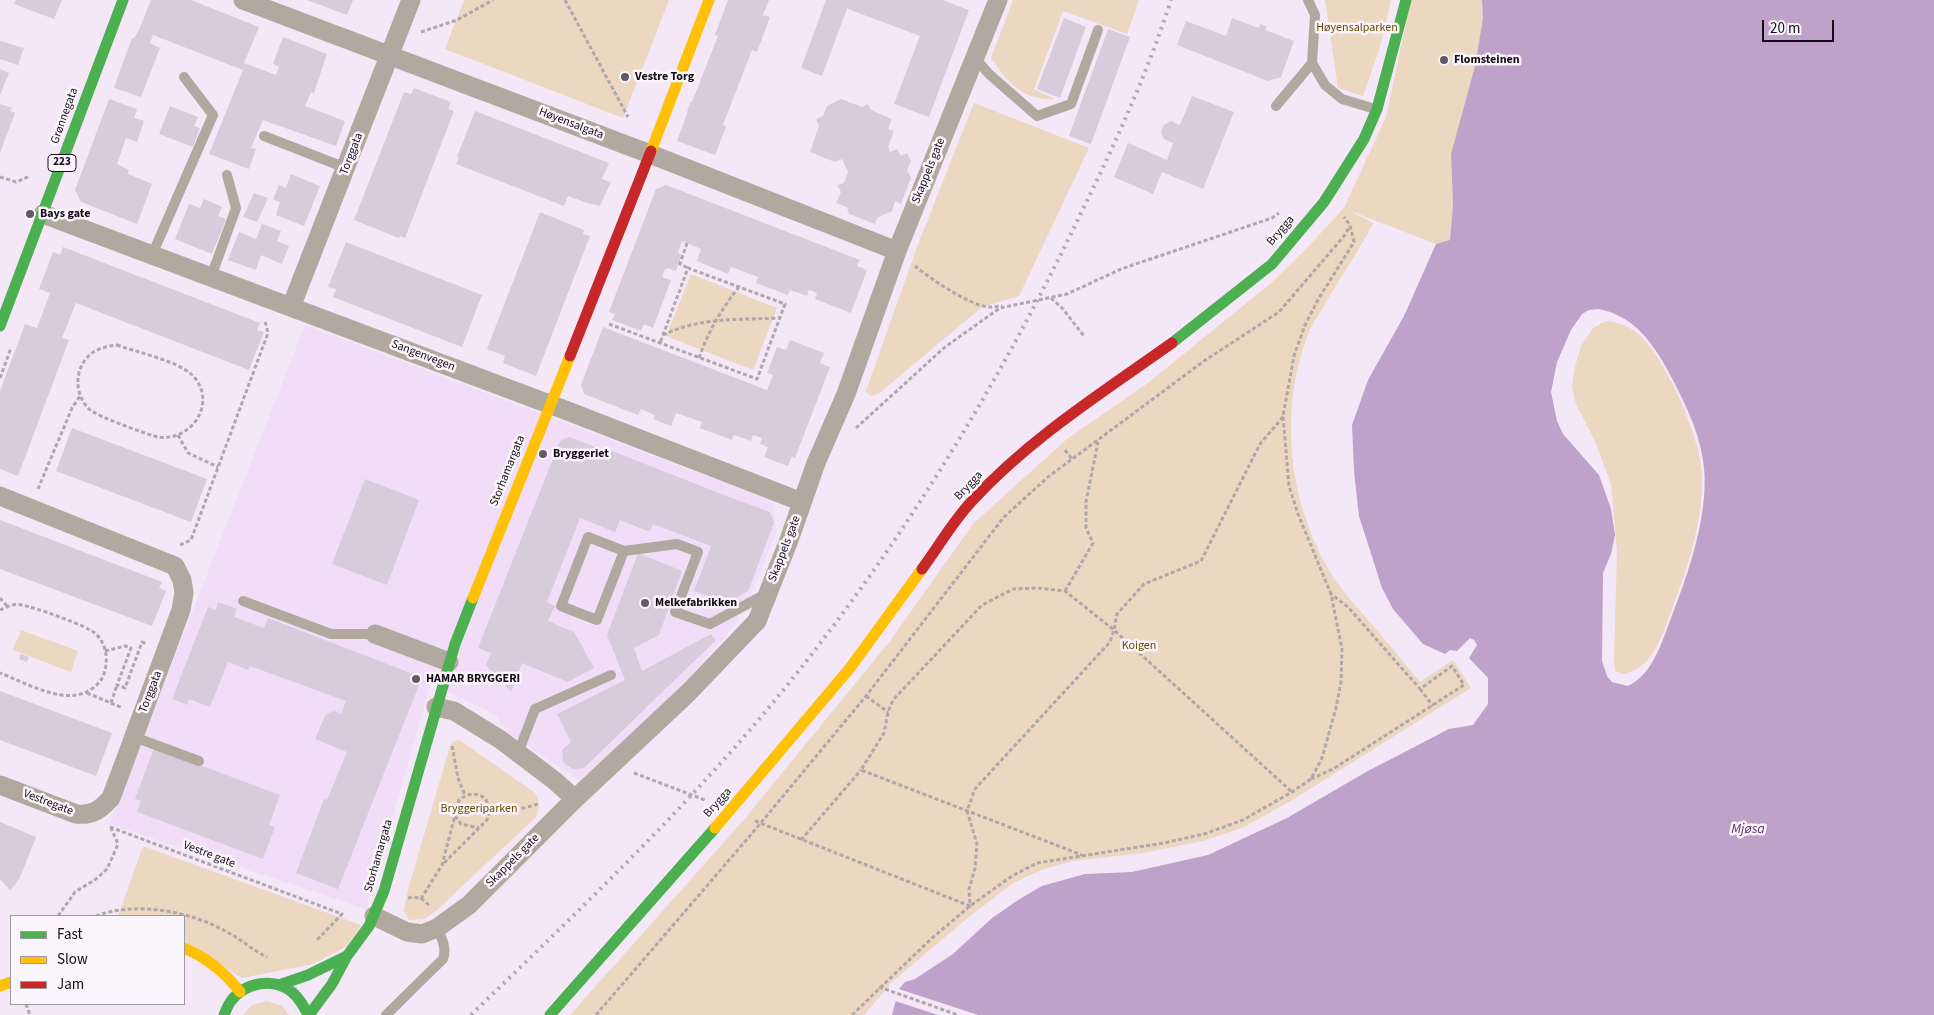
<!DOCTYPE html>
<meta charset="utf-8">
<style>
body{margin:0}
#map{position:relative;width:1934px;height:1015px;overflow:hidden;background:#f3e7f8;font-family:"Source Sans 3",sans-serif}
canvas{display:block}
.legend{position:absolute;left:10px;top:915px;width:175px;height:90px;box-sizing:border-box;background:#faf5fb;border:1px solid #9e98a0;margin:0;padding:6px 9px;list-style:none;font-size:15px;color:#140d17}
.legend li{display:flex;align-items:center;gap:10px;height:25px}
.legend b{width:25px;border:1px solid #9e98a0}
.scale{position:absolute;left:1762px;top:20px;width:72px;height:22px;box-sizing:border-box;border:2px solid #140d17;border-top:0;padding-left:6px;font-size:15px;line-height:18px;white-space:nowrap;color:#140d17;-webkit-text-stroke:4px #faf5fb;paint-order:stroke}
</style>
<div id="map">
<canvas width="1934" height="1015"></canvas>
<ul class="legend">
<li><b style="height:6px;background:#4caf50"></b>Fast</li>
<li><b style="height:6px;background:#ffc107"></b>Slow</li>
<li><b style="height:6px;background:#c62828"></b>Jam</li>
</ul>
<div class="scale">20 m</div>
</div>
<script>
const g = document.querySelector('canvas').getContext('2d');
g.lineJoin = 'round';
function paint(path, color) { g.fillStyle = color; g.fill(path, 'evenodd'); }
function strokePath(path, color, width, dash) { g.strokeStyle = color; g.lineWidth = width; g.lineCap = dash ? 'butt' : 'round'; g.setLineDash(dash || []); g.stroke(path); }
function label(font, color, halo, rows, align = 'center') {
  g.font = font + ' "Source Sans 3",sans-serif'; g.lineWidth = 5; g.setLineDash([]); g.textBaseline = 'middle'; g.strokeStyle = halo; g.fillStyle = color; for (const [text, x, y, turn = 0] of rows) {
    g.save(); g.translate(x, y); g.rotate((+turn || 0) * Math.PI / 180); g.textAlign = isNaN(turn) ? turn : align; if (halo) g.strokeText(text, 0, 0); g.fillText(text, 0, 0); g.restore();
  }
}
const built = new Path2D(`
 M305 325 773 501 776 534 745 609 737 622 682 687 580 781 508 733 496 715 431 683 366 909 109 824Z`);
const green = new Path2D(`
 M464 0H669L623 118 445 49Z
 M1013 0H1139L1127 34 1063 11 1034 89 1055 99C1024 101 1007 82 991 58Z
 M1325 0H1391L1380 47 1363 96 1338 88Z
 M1411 0H1482L1483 18 1475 66 1451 154 1453 204 1450 241 1436 244 1348 210 1373 223C1358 254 1337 281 1321 311 1316 318 1311 326 1308 334 1277 415 1289 512 1338 584 1347 597 1359 609 1369 621 1387 641 1403 662 1420 682L1453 660 1471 688 1294 799 1244 827 1203 841 1143 853 1072 861 1041 870 1013 883 964 921 892 982 864 1015H570L742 822 890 641 973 524 1067 439 1148 383 1270 284 1305 250 1344 208 1386 117Z
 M974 103 1089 148 1019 296 982 307 878 394 870 396 866 391 917 247Z
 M691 274 777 308 753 370 666 336Z
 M1606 321C1618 322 1627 325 1637 333 1665 356 1700 437 1702 473 1704 520 1687 570 1670 614 1665 628 1659 646 1649 658 1642 667 1634 671 1624 674L1615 671 1614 660 1617 552 1611 484 1595 441 1576 404 1572 387 1575 367 1581 346 1593 328Z
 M21 630 78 651 71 672 13 650Z
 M459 740 534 792C540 801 540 807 536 817L438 909 425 919 409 920 404 911 408 890 450 746 453 741Z
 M143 846 361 925 347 946 313 964 242 978 184 941V916H118Z
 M267 1001 282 1006 289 1015H243L252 1005Z`);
const water = new Path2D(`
 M1482 0H1934V1015H892L899 989 905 982 915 979 953 954 991 919 1018 900 1042 886 1085 874 1132 872 1208 855 1287 818 1366 772 1449 729 1473 725 1488 704V678L1469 658 1477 645 1474 640 1470 638 1457 651 1450 650 1445 654 1423 644 1393 609 1382 588 1359 516 1354 471 1352 425 1368 380 1404 316 1436 244 1450 240 1453 204 1451 154 1475 66 1483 18ZM1598 309C1632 315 1651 340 1667 369 1682 397 1698 427 1703 460 1711 509 1689 572 1671 618 1662 642 1653 674 1628 686L1612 682 1607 676 1602 661 1603 573 1611 554 1615 535 1611 509 1599 475 1563 434 1557 421 1551 392 1557 362 1571 330 1582 314 1589 310Z`);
const pier = new Path2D(`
 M899 989 978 1015H938L895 1001Z`);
const building = new Path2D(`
 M16 0H62L54 19 14 4Z
 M151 0H191L259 27 244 63 276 75 279 67 273 64 283 37 327 54 314 93 311 92 305 106 345 121 336 146 263 120 251 148 256 149 249 169 209 154 243 70 153 35 150 43 160 48 141 97 115 88 114 87 132 38H134L139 30Z
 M307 0H353L347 15Z
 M728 0H769L763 15 770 17 757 52 752 50 723 125 726 127 715 155 677 141 688 111H687L691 101 692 102 718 36 715 35Z
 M826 0H942L969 10 929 117 894 104 920 36 848 9V6L822 76 801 68Z
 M1064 18 1086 27 1060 98 1037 89Z
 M1232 18 1259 28 1260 24 1267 26 1265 30 1294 41 1281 77 1268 81 1177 45 1186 21 1226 36Z
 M1108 29 1130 37 1091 144 1069 136Z
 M0 41 24 48 18 65 0 59Z
 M0 69 9 73 0 95Z
 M414 88 451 102 448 109 454 111 405 238 400 236 399 238 354 220 404 92 411 94Z
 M1192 96 1234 112 1203 189 1162 172 1153 194 1114 177 1128 143 1167 160 1173 143 1164 139 1161 132 1164 125 1171 121 1180 125Z
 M109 99 137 109 134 118 144 121 137 142 126 138 117 164 129 170 128 174 152 184 137 224 81 202 75 190Z
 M841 99 862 107 868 104 871 110 892 119 888 129 894 131 888 147 890 152 897 149 901 156 907 153 911 161 907 170 911 178 901 204 895 201 892 211 877 218 875 224 849 214 847 207 836 203 841 192 837 185 844 183 848 172 842 159 835 162 810 152 819 126 816 119 823 116 827 106Z
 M0 104 12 108 10 111 15 113 0 153Z
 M170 106 198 117 194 126 200 128 193 147 159 134Z
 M475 111 609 163 602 179 611 182 600 206 592 204 593 205 568 196 564 206 456 164 459 157H457Z
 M291 174 320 186 304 226 276 215 280 202 273 199 279 185 286 188Z
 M666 185 860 260 857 266 867 270 851 313 815 299 817 293 809 290 807 296 790 290 788 295 756 283 758 277 731 267 728 274 697 261 701 249 682 241 678 253 682 255 676 271 668 268 667 269H665L662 277 671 280 653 328 644 324 641 331 612 320 615 314 609 312 656 189Z
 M254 193 268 198 257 222 243 217Z
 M204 199 222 207 218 216 226 219 212 254 175 239 189 204 200 208Z
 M540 212 584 230 583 234 590 236 536 376 503 363 505 356 487 349Z
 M262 224 281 231 277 241 289 246 282 264 261 255 256 270 228 260 239 232 256 239Z
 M346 242 482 295 462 347 333 297 336 289 328 287Z
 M63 247 260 323 257 330 264 332 249 370 76 303 62 338 69 340 18 476 0 469V391L25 324 37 328 50 293 39 289 53 252 60 255Z
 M603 327 767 390 773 375 767 373 777 347 786 350 790 340 824 353 820 363 830 367 795 458 792 456 788 466 764 457 768 447 760 444 762 438 753 435 751 441 734 435 732 440 700 428 702 422 676 413 671 426 653 419 655 415 641 409 638 415 584 394 581 385Z
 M72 428 207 479 191 522 56 471Z
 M569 437 606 451 607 449 729 497 770 512 774 523 748 591 727 603 694 591 711 546 653 524 650 532 620 520 615 532 580 518 547 602 555 606 548 621 574 632 594 668 568 682 522 663 511 692 486 665 491 653 478 648 560 441Z
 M365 479 419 500 387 585 332 564Z
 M0 520 162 582 159 588 166 591 152 626 0 569Z
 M638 553 682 571 659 635 634 648 642 671 711 634 716 640 584 768 573 769 563 762 562 750 571 742 557 714 625 680 607 635Z
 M218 602 237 609 234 617 264 628 268 618 413 674 419 685 338 889 296 873 324 799 327 800 347 752 315 739 326 714 334 711 341 714 346 701 250 666 248 670 228 662 210 707 189 699 187 705 172 699 208 607 216 610Z
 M21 654 29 657 27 662 19 659Z
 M0 691 112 733 96 776 0 740Z
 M154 748 280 795 269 825 275 827 263 859 137 812 141 801 135 799Z
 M0 822 36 837 19 880 18 879 15 885 10 890 0 879Z`);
const path = new Path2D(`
 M565 0 628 117
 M421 32 457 20 493 0
 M0 177 16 182 28 177
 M687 243 680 264 688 268
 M915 266C929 278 972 307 990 307 994 307 998 306 1002 306
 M1051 298 1062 308 1084 336
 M609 324 757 379 785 304 688 268 660 343
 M663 335C700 317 739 320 779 318
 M117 345C136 352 177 361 191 374 219 400 193 442 158 437 148 435 97 416 90 410 74 395 73 368 92 353 99 348 108 346 117 345Z
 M699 358C708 332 722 308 739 287
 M0 378 11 348
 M1283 417 1260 444 1201 561 1144 584 1117 614 1114 630 1292 792
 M856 428 945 347 1000 308 1067 294 1121 269 1272 218 1279 213
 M178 435 188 453 218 467
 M1065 450 1072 459
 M38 489 72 408 80 396
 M180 545 191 540 268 333 265 321
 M1065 591 1093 543 1086 528V502L1098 442
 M0 598 7 606
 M0 610C6 607 14 603 22 605 34 607 88 626 96 634 106 644 108 657 105 670 104 677 99 684 93 688 67 708 27 683 0 673
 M105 651 125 646 131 648 117 685 125 688 142 642 147 644
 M1420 689 1433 706
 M87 693 123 708
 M866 696 888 712
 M111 703 117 685
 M452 746 458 778 465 795
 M634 773 705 800
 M1311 779 1333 769 1464 685 1452 666 1420 689 1348 607 1331 594
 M489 808H524L538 804
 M455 816 461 824 479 828
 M755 821 970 906 969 889 975 868 977 844 967 811 975 789 1110 642 1114 630 1065 591 1038 588 1013 589 982 605 893 700 888 712 884 733 861 770 1082 855
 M110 827 342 914 316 941
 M801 840 861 770
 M408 898C417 896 424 898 430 907
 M421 899 442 865 459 800C477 786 495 799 487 820L442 865
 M58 916 75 892 96 879 107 869 118 844 111 828
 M96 916C135 901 191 911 227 932 241 939 252 950 267 957
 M879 987 958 1015
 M26 1004 30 1015
 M596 1015 760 824 866 696 1004 517 1048 477 1204 361 1279 312 1344 236 1350 226
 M852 1015 931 939 970 906 1012 876 1037 863 1164 843 1204 834 1243 820 1292 792 1311 779 1322 758 1336 708 1341 682 1342 649 1331 594 1298 514 1289 486 1283 416 1294 356 1305 325 1319 298 1354 242 1350 225 1344 217`);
const lane = new Path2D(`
 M1308 0 1315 15 1312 63 1325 85 1342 99 1375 109
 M975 58 989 74 1037 116 1071 104 1098 30
 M1276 106 1312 63
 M264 136 346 168
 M152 255 213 115 184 77
 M211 277 236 208 227 175
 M624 551 597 620 561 606 588 537 624 551 677 544 698 552 675 612 710 624 766 594
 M243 601 331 634H375
 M134 737 199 761
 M518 753 535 709 611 675
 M386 1015 443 959C447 948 442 939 437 928`);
const street = new Path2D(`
 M243 0 650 154 897 251
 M43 214 565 410 802 502
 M291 307 411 0
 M0 496 175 566 182 580 184 593 181 610 111 798C100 810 92 816 76 814L0 785
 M375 634 449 662
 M436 707 454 711 501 740 555 781 575 799
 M374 916 407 932 422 934 437 928 469 905 575 799 689 692 757 621 789 540 816 463 846 394 897 251 998 0`);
const fast = new Path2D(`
 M0 326 123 0
 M1172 343 1272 264 1324 202 1364 139 1377 109 1406 0
 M279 985 308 975 347 956
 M224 1015C226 1010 228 1005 231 1001 245 982 274 977 292 992 300 999 304 1006 308 1015
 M309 1015 332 984 347 956 369 926 384 891 455 644 473 598
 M550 1015 715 828`);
const slow = new Path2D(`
 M651 151 709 0
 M473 598 570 356
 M715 828 850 668 922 569
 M184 948C207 958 225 972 240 992
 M0 986 11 982`);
const jam = new Path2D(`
 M570 356 651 151
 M922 569C939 546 953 521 972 501 1030 438 1103 392 1172 343`);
const rail = new Path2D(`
 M471 1015C568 921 667 827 755 724 886 570 994 395 1081 213 1115 144 1147 74 1171 0`);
const markers = [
 [1444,60,5,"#625966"],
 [625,77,5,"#625966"],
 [30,214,5,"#625966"],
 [543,454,5,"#625966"],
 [645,603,5,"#625966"],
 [416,679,5,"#625966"]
];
const shields = [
 [62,163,28]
];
const shieldNames = [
 ["223",62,163]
];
const parkNames = [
 ["Høyensalparken",1357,28],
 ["Koigen",1139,646],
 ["Bryggeriparken",479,809]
];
const poiNames = [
 ["Flomsteinen",1454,60],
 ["Vestre Torg",635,77],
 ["Bays gate",40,214],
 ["Bryggeriet",553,454],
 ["Melkefabrikken",655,603],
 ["HAMAR BRYGGERI",426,679]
];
const streetNames = [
 ["Grønnegata",65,116,-70],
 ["Høyensalgata",571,124,21],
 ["Torggata",352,154,-69],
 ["Skappels gate",929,171,-68],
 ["Brygga",1281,231,-50],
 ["Sangenvegen",423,356,21],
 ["Storhamargata",508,471,-68],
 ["Brygga",969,486,-47],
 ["Skappels gate",785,549,-69],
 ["Torggata",151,692,-69],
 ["Vestregate",48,803,21],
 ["Brygga",718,803,-48],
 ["Vestre gate",209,855,21],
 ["Storhamargata",379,856,-74],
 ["Skappels gate",513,861,-45]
];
const waterNames = [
 ["Mjøsa",1748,830]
];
paint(built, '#f1ddf8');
paint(green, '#ecd7c1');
paint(water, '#bea2c9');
paint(pier, '#f3e7f8');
paint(building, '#d8cbdc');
strokePath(path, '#afa7a8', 3, [4, 2.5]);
strokePath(lane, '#b1a99f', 10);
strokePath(street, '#b1a99f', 19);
strokePath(fast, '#4caf50', 11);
strokePath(slow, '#ffc107', 11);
strokePath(jam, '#c62828', 11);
strokePath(rail, '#b3abb0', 4, [2.5, 5]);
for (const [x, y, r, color] of markers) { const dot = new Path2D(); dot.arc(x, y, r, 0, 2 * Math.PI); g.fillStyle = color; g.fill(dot); strokePath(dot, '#faf5fb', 2); }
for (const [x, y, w] of shields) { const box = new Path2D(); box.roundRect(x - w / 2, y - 8.5, w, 17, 4); g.fillStyle = '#faf5fb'; g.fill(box); strokePath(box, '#140d17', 1); }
label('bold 11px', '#140d17', null, shieldNames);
label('12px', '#674a01', '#faf5fb', parkNames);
label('bold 12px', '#140d17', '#faf5fb', poiNames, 'left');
label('12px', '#140d17', '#faf5fb', streetNames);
label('italic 14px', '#603370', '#faf5fb', waterNames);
</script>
